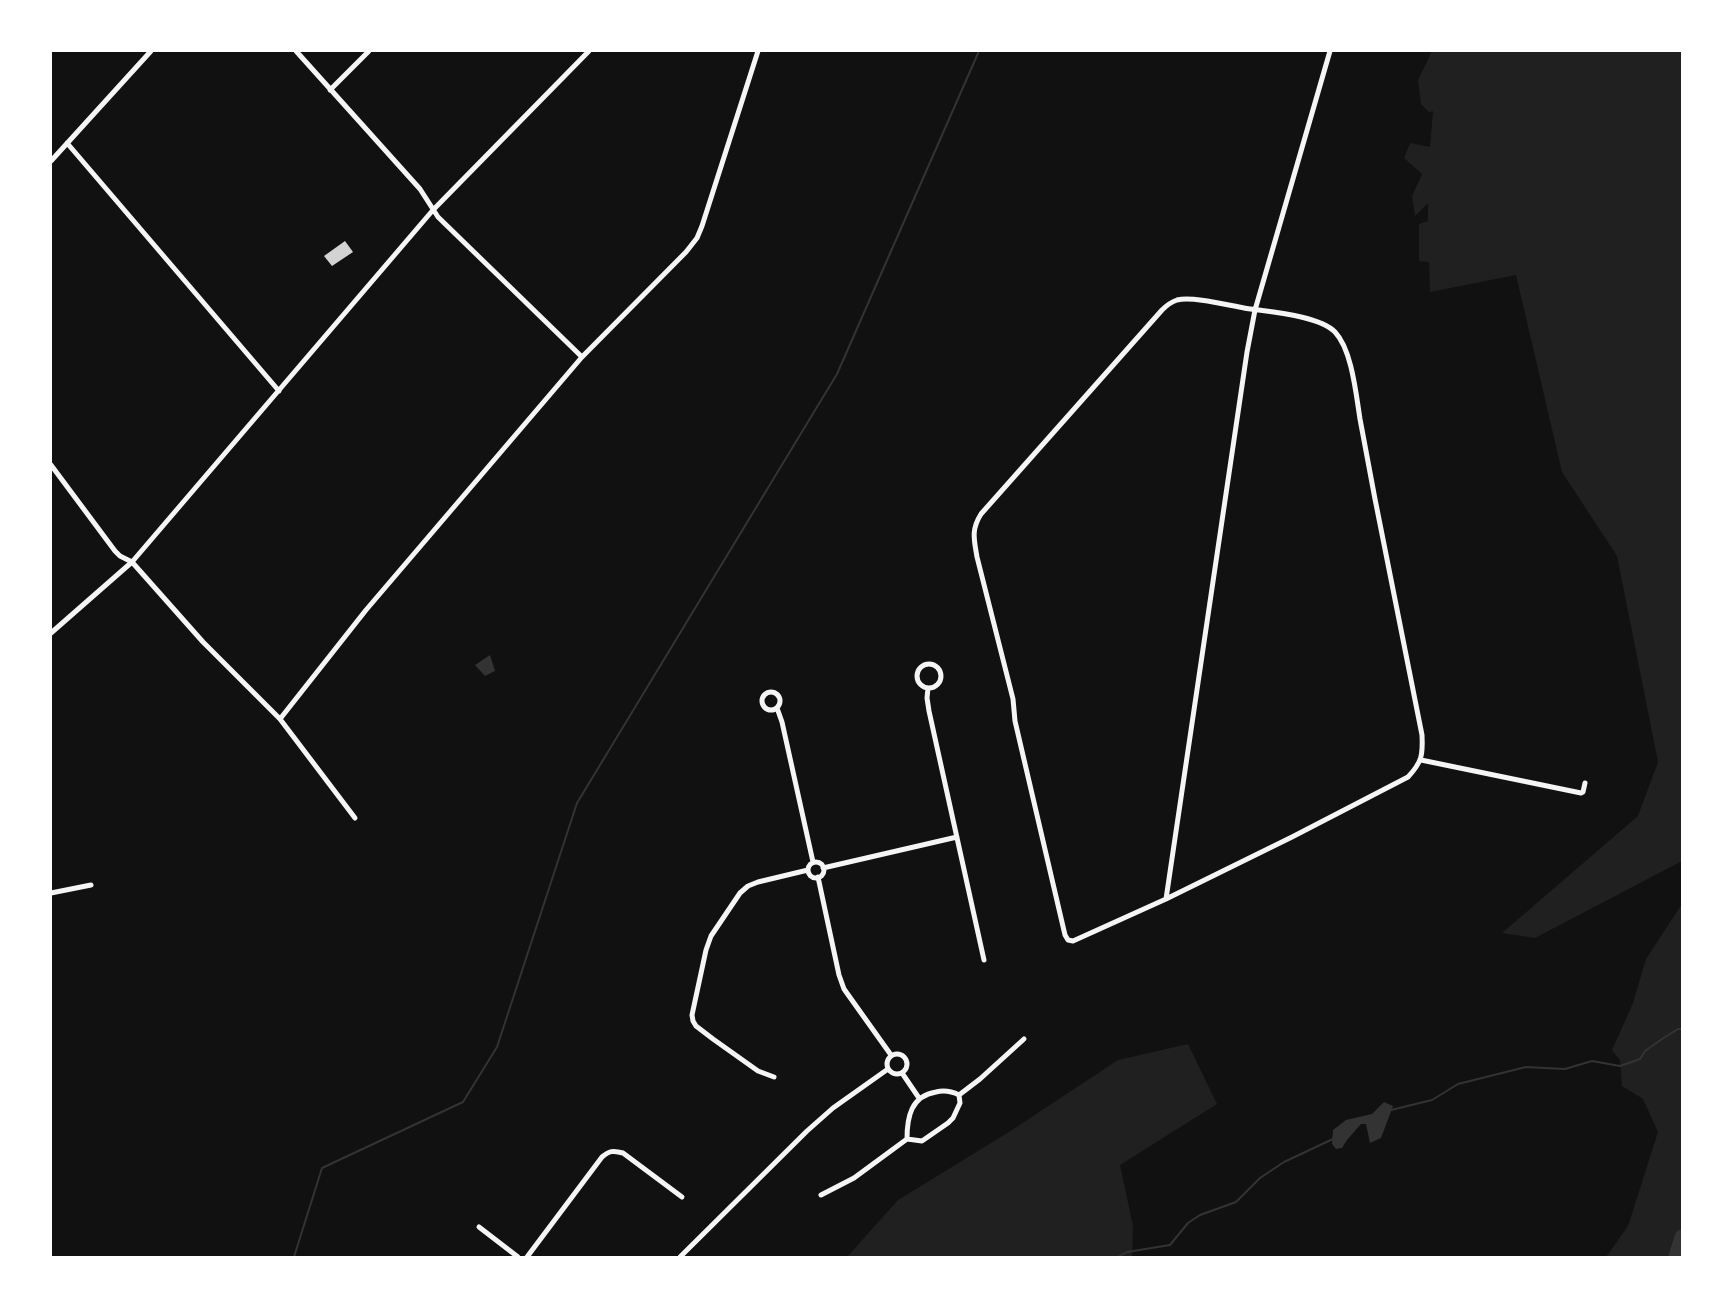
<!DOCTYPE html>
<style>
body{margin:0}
#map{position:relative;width:1733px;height:1308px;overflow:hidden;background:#111;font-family:Poppins,sans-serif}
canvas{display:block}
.frame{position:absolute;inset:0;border:52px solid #fff;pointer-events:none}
</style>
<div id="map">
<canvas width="1733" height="1308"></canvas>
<div class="frame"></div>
</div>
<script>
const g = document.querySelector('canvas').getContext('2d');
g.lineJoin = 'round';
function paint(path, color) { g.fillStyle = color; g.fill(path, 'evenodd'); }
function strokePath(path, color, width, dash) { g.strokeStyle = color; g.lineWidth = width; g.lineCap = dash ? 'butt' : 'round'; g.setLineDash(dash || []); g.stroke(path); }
const green = new Path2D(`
 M1432 51H1682V861L1535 938 1502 933 1638 816 1658 762 1617 556 1562 472 1516 275 1430 292 1429 262 1419 261V224L1428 221V203L1415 216 1412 196 1422 174 1404 158 1410 143 1430 147 1433 111 1429 112 1421 104 1418 80Z
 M1682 904V1257H1606L1628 1226 1658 1132 1643 1099 1622 1086 1620 1060 1612 1050 1633 1003 1646 959Z
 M1188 1044 1217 1104 1120 1165 1133 1226 1132 1257H847L898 1200 1009 1132 1118 1060Z`);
const water = new Path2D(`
 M490 655 495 671 485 676 475 665Z
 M1384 1102 1393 1106 1381 1138 1370 1143 1366 1124H1361L1347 1140 1342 1148 1336 1149 1332 1144 1333 1130 1346 1120 1372 1114Z`);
const stream = new Path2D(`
 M1391 1110 1432 1100 1458 1084 1526 1067 1565 1069 1592 1061 1620 1066 1640 1059 1645 1051 1662 1039 1678 1029H1682
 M294 1257 322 1168 463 1102 497 1047 577 803 837 374 979 51
 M1118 1257 1127 1252 1170 1245 1188 1223 1200 1215 1236 1202 1260 1178 1284 1162 1333 1139`);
const river = new Path2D(`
 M1676 1257 1682 1237`);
const building = new Path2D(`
 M345 241 353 252 332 266 324 256Z`);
const minor = new Path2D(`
 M296 51 420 189 438 217 582 357
 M330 90 369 51
 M67 143 279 391
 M51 161 151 51
 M51 465 115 551 120 556 132 562 203 642 280 719 355 818
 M51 633 132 562 433 210 589 51
 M917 676a12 12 0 1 1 24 0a12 12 0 1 1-24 0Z
 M928 688 927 698 929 711 984 960
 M762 701a9 9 0 1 1 18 0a9 9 0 1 1-18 0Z
 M777 708 782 722 813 862
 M280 719 366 610 582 357 686 252 697 238 702 226 758 51
 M1421 760 1581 793 1583 792 1585 783
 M808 870a8 8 0 1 1 16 0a8 8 0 1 1-16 0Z
 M823 868 957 837
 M818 877 839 975 844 989 891 1055
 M51 893 91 885
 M1166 899 1292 837 1408 777C1422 762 1423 755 1422 735 1407 656 1390 578 1375 499 1370 472 1365 445 1360 419 1356 394 1352 350 1335 332 1318 315 1268 312 1244 308 1227 305 1192 296 1177 300 1171 302 1166 306 1162 310L981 514C971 530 974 539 977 557L1013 699 1015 721 1065 935 1068 940 1073 941 1166 899 1247 352 1255 310 1330 51
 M887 1064a10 10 0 1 1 20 0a10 10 0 1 1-20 0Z
 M902 1073 919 1098
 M774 1077 758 1071 713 1039 696 1026 693 1021 692 1015 706 950 711 936 740 893 748 886 758 882 808 870
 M959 1095 980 1079 1024 1039
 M907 1139C907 1117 911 1096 936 1092 944 1090 951 1091 959 1095
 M821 1195 854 1178 907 1139 922 1141 948 1123 953 1118 960 1103 959 1095
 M479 1227 518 1257
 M527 1257 602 1157C609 1151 613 1150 623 1153L682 1197
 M680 1257 807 1131 833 1108 888 1069`);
paint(green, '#202020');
paint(water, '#333');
strokePath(stream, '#333', 2);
strokePath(river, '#333', 15);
paint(building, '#d3d3d3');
strokePath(minor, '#f5f5f5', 5);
</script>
